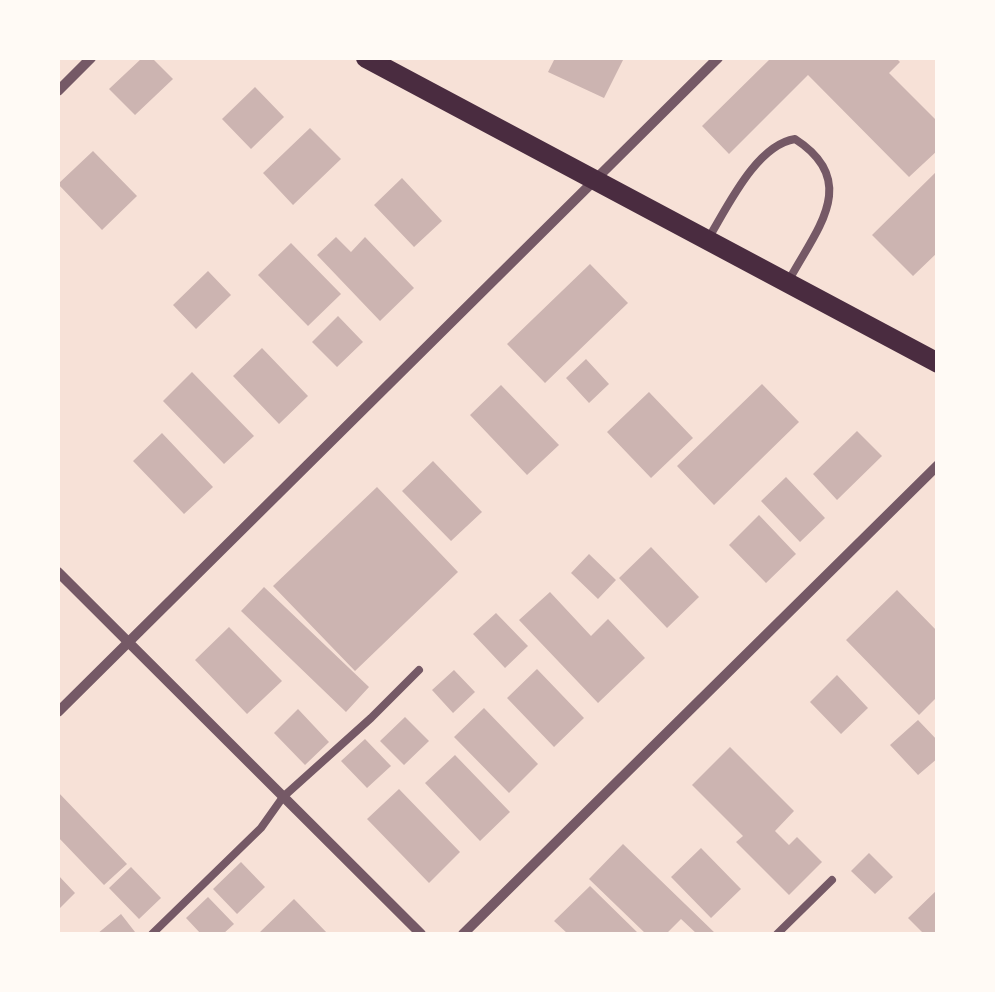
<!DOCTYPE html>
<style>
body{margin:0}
#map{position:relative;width:995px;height:992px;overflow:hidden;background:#f7e1d7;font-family:"IBM Plex Sans",sans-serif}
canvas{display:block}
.frame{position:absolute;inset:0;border:60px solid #fffaf5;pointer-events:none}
</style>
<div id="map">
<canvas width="995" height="992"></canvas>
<div class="frame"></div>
</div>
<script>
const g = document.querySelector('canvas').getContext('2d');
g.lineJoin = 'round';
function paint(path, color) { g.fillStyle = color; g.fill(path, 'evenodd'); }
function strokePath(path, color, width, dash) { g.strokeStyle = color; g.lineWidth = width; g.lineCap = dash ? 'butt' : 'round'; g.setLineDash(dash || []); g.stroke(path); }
const building = new Path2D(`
 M142 58H152L173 79 135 115 109 89Z
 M555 58H624L604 98 548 72Z
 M771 58H896L900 62 889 73 938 122V150L909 177 808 75 729 154 702 126Z
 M255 87 284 117 251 149 222 119Z
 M310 128 341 159 293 205 263 173Z
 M93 151 137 196 102 230 58 184Z
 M938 170V252L913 276 872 235Z
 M402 178 442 221 414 247 374 205Z
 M336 237 351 252 365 237 414 288 380 321 317 255Z
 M291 243 341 294 308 326 258 275Z
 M590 264 628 303 545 383 507 344Z
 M208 271 231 295 196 329 173 305Z
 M338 316 363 342 337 367 312 342Z
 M262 348 308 396 279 424 233 376Z
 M586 359 609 384 589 403 566 378Z
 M192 372 254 436 224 464 163 401Z
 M762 384 799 422 714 505 677 466Z
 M501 385 559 445 527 475 470 415Z
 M649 392 693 438 651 478 607 432Z
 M857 431 882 456 837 500 813 474Z
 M162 433 213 487 184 514 133 461Z
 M433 461 482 512 451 541 402 491Z
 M786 477 825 518 800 542 761 501Z
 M377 487 458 572 355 671 273 586Z
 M759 515 796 554 766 583 729 545Z
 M651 547 699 597 667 628 619 578Z
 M589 554 616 580 598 599 571 573Z
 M264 587 369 687 346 712 241 611Z
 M897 590 938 632V696L919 715 846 640Z
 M550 592 591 636 608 619 645 658 598 703 519 620Z
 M496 613 528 646 505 668 473 634Z
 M229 627 282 681 247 714 195 660Z
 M537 669 584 718 554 747 507 698Z
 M454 670 475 692 453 713 432 690Z
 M837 675 868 708 841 734 810 702Z
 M484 708 538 764 509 793 454 737Z
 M298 709 329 742 305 765 274 733Z
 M405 717 429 741 404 765 380 741Z
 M918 720 938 741V758L918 775 890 745Z
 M365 739 391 766 367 788 341 761Z
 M730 747 794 811 775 831 789 845 797 837 822 862 789 895 736 842 743 836 692 785Z
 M455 755 510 812 480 841 425 783Z
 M399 789 460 852 429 883 367 819Z
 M58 792 127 864 104 885 58 837Z
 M623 844 716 934H697L681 919 666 934H646L589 879Z
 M701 848 741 889 711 918 671 877Z
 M869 853 893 877 875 894 851 871Z
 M241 862 265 887 237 914 213 889Z
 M131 867 161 898 139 919 109 888Z
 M58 875 75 893 58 910Z
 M590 886 639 934H568L554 921Z
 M938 889V934H924L908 918Z
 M208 897 234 924 223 934H201L186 918Z
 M294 899 328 934H262L260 932Z
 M121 914 135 932 133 934H97Z`);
const service = new Path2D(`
 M708 239C727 208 756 145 795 139 862 182 815 231 788 282
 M152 934 261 828 283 797 371 718 419 670
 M777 934 832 880`);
const minor = new Path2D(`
 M58 91 91 58
 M58 572 421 934
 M58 712 718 58
 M463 934 938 465`);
const secondary = new Path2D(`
 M366 58 938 363`);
paint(building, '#ccb4b1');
strokePath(service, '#755966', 8);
strokePath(minor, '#755966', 10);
strokePath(secondary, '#4a2c40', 20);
</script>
